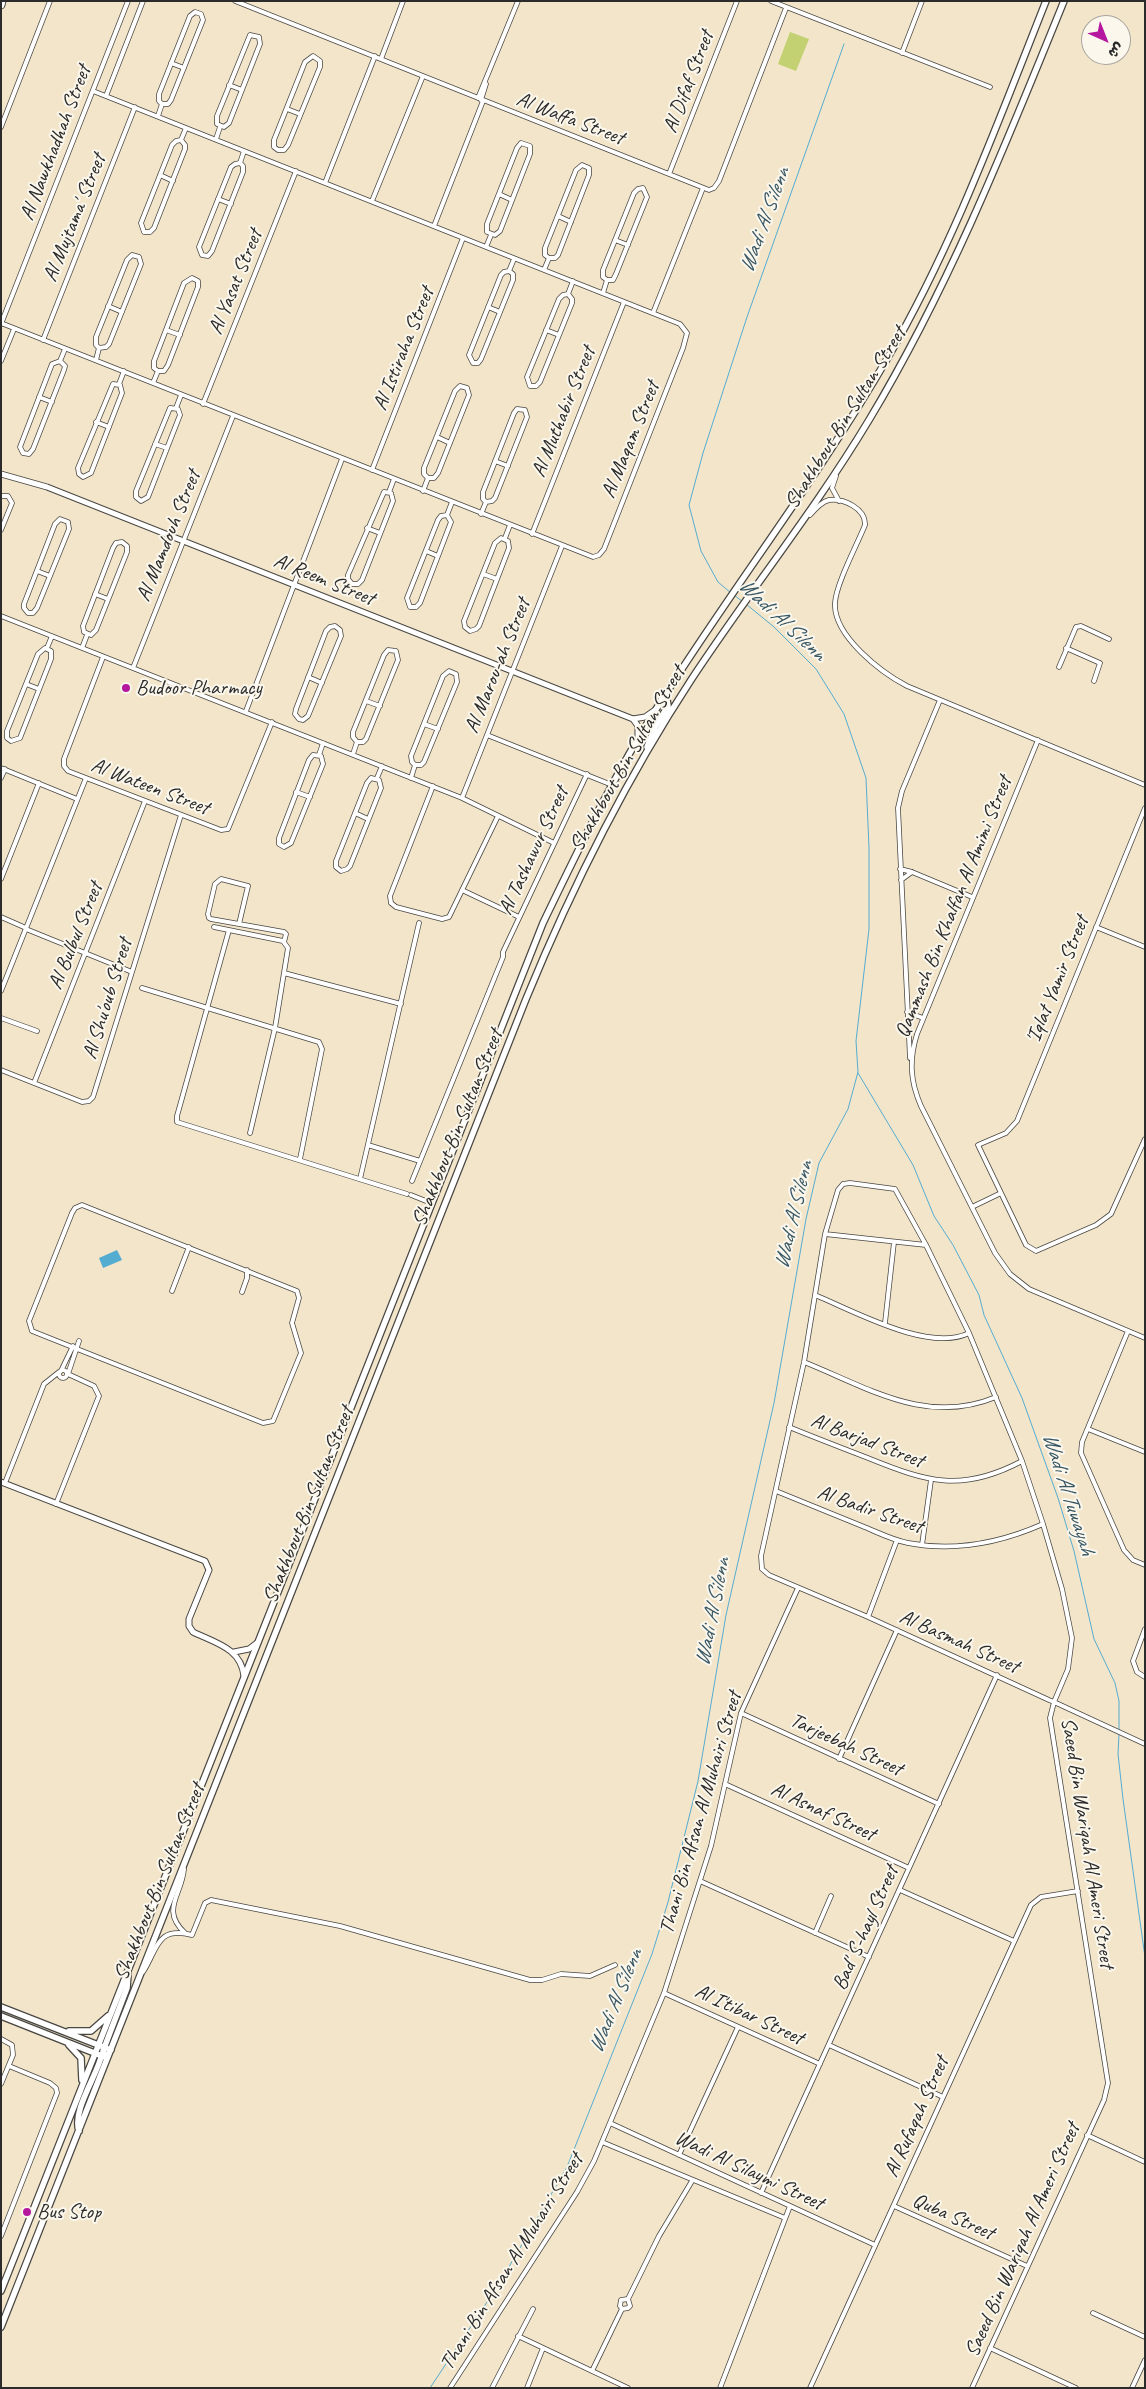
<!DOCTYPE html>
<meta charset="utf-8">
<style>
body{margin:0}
#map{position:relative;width:1146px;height:2389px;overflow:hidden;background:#f2e5ca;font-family:Caveat,"Playpen Sans Arabic",sans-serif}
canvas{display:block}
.frame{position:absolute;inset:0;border:2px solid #2b2b2b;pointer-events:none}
.north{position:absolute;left:1081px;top:15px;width:50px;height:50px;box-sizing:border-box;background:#fbf7ec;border:1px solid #a8a59f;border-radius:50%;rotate:136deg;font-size:14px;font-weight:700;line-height:20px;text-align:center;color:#2b2b2b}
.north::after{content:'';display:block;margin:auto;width:18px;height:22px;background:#b5179e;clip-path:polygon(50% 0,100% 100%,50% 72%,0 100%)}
</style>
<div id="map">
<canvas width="1146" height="2389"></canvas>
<div class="frame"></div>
<div class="north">ش</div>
</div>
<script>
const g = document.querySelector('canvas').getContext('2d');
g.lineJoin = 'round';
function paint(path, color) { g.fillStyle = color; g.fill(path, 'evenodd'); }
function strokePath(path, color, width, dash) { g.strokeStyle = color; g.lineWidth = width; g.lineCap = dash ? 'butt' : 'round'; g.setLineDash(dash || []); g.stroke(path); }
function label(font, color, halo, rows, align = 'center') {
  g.font = font + ' Caveat,sans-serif'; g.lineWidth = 4; g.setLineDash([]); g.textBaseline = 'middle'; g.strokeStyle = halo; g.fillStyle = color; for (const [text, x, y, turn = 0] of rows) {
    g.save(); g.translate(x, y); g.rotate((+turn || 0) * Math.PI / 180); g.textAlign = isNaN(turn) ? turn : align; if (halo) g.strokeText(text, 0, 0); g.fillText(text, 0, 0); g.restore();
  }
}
const green = new Path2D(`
 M790 32 809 39 796 71 778 64Z`);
const water = new Path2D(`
 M117 1250 122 1260 103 1268 99 1258Z`);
const stream = new Path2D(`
 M731 593 718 582 701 551 689 505 703 453 747 317 844 44
 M734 595 743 602
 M858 1073 913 1165 934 1216 953 1245 979 1295 984 1315 1022 1398 1058 1498 1074 1551 1094 1639 1115 1683 1119 1701V1730
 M1119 1734 1118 1754 1123 1799 1145 1957
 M430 2388 499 2284 567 2167 652 1954 668 1902 698 1781 726 1615 774 1403 806 1219 819 1163 848 1109 858 1072 856 1041 869 929V848L866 778 844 714 816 669 774 627 746 604`);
const street = new Path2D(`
 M235 1 709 190 714 188 719 181 786 8
 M771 1 990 87
 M195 12 201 14 203 20 171 100 168 104H162L159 101V94L190 16Z
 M250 35 259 37 260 44 229 123 224 127 217 124V116Z
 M902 53 922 1
 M313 56 320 61V67L288 145 284 150H278L274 147V140L305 62Z
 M381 59 403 1
 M171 63 184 68
 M229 85 242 90
 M106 96 143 1
 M478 98 518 1
 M481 100 486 84
 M287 109 300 114
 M158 116 162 104
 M1 127 50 1
 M216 139 220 127
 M181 140 185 145V149L154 228 150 232H144L141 223 172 145 176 141Z
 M181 140 186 128
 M521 143 530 146V154L500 231 495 235 487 232V224L517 148Z
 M240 163 243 166V172L212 251 208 256 202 255 199 247 231 167 235 164Z
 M240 163 244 151
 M582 165 589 168V175L558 255 555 258H549L545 255V248L576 170Z
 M669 174 737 1
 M160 175 173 181
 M325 183 375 56
 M643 188 647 197 616 274 613 280H607L603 277V270L634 193 638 189Z
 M499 194 512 200
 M218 199 231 204
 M372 201 423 76
 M558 216 571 222
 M434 226 483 101
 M615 240 628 245
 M486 247 491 235
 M132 255 139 257 141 264 109 344 106 347 99 348 96 345V337L127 260Z
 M544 270 549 258
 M509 271 513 274V280L481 359 478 363H473L469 355 501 275 504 272Z
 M509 271 514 259
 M192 278 198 281V287L168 365 164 371H158L154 368V361L184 283Z
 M603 293 607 280
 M568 294 572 299V303L540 382 536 386H530L527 377 559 299 563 295Z
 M568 294 573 281
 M108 306 122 312
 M488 307 500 312
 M653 313 703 188
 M1 323 593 557 599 555 604 549 683 348 687 333 680 324 93 91
 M1 324 128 1
 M166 330 180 335
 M546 330 559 335
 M43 340 135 107
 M96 360 99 348
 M1 361 14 329
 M60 361 65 366 64 370 33 449 29 454 23 453 20 447 52 364Z
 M60 361 65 349
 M153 383 158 371
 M113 384 120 385 122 393 91 473 83 477 79 474 78 468Z
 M119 384 124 371
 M460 386 467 388 469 395 438 473 434 478H428L424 474V468L455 391Z
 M39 397 52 402
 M203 404 296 171
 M170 408 178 409 180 415 148 497 141 501 136 497V491Z
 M176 408 181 395
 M517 409 525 410 527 417 495 498 492 501 486 502 483 499V492L514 413Z
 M96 422 109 427
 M437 437 450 443
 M155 444 167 448
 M495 461 508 466
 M372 470 463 238
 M836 476 832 488 839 501
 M423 491 428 478
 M384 492 391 493 393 501 362 580 358 584H352L348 579V575Z
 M389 492 394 479
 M1 496H8L12 503 1 530
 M481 514 486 502
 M447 515 451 522 420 603 416 607H410L407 598 438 520 441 516Z
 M447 515 452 502
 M810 515C815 509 821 502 829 500 844 498 866 509 865 525 857 545 836 584 835 603 833 636 882 673 907 686L1145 785
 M60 519 68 522 69 529 37 608 33 613H28L24 608V604L55 524Z
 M367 528 380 533
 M532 534 624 302
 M501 538 508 541 509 548 479 626 476 629 470 631 465 627 464 621 495 543Z
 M505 538 510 525
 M122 542 127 546V552L96 630 91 635 84 632 83 626 113 548 116 543Z
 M426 551 438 556
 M37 571 50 576
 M483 574 497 579
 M95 594 108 599
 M1 616 462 798 554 843
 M335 626 340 630 341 636 308 716 303 720 299 719 295 714 296 709 326 631 330 627Z
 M45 648 51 651V659L20 738 11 741 7 738V731L38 654Z
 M47 648 52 636
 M82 648 87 635
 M1066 648 1100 663 1094 681
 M388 650 396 651 398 660 366 739 363 742H357L353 737V732L384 655Z
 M103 657 64 759V766L68 771 221 830 228 829 272 722
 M1059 667 1076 627 1081 626 1109 639
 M133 668 233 416
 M449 671 456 674 457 682 424 762 421 765H415L412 762 411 756 443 676Z
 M308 677 322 683
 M26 684 39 689
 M366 701 380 706
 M246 711 342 459
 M424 724 438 729
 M487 735 612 785
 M1038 740 917 1034C909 1060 910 1081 921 1106L995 1253 1010 1274 1029 1289 1145 1338
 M353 754 357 742
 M313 755 321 756 323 764 291 843 284 847 279 844V838L309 760Z
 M319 755 323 743
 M1 768 77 799
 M1 778 5 769
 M371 778 379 780 381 788 350 866 347 869 341 871 336 867V861L367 783Z
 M377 778 382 766
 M411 778 415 765
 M433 786 390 896 391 903 396 907 442 919 449 917 498 816
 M296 792 310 797
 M462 798 562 546
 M1145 808 1017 1121 1006 1133 978 1145 1026 1245 1036 1251 1096 1225 1111 1214 1145 1139
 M355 813 368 819
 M900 869 912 872 972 897
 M1 879 39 783
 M901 880 912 872
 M462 890 519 917
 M1 917 26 928
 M239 924 248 886 221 879 215 884 208 914 209 918 211 919 284 932 286 934 284 942
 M214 927 283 941 288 948 275 1028 250 1133
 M1096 927 1145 947
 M26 929 132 972
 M229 930 177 1116V1122L407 1194
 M284 973 401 1004
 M142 988 319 1042 322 1049 300 1159
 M1 991 86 778
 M907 1012 923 1018
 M1 1018 37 1031
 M910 1058 898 808 902 791 940 700
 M1 1070 82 1102 89 1101 93 1097 181 815
 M34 1083 145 801
 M368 1145 420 1161
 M360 1179 419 923
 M412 1181 503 957V952L587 774
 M411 1195 431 1203
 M82 1205 297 1291 299 1298 292 1323 301 1353 273 1421 263 1423 32 1331 29 1321 72 1213 75 1208Z
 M972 1207 1001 1193
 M825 1234 926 1245
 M172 1291 189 1247
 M242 1292 247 1278V1270
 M815 1295C854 1311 929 1353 969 1333
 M885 1323 894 1242
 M1128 1331 1082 1442 1081 1453 1124 1550 1133 1560 1145 1565
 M804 1362C869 1388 926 1426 996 1397
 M59 1374a4 4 0 1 1 8 0a4 4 0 1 1-8 0Z
 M61 1371 73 1346
 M68 1374 79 1341
 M789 1427C816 1438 842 1448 868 1458 927 1482 962 1493 1022 1461
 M1088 1429 1145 1452
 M5 1483 44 1384 59 1372
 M776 1491C805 1503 833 1514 862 1526 877 1532 892 1540 908 1543 955 1552 1000 1543 1043 1524
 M56 1504 99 1396 94 1386 68 1374
 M922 1545 931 1480
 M868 1617 897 1540
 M1145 1629 1133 1661 1137 1672 1145 1677
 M741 1713 939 1804
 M839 1759 897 1630
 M725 1784 909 1868
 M184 1869C182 1895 160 1910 185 1933
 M700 1881 869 1957
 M900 1890 1014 1941
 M815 1933 831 1896
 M143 1972C158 1949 156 1926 192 1935L205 1903 211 1900 340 1926 530 1980H542L561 1974 590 1976 615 1965
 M664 1993 820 2064
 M1 2039 12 2045 13 2055 1 2084
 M829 2045 943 2097
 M610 2123 875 2245
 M1087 2135 1145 2162
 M602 2142 785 2218
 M679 2155 738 2027
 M761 2193 997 1675
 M894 2206 1027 2266
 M1 2236 57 2093 56 2088 50 2083 9 2066
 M628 2299 621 2300 620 2306 622 2309 628 2308 630 2306 628 2299 659 2236 692 2181
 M1093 2313 1145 2337
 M518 2336 628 2388
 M990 2348 1076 2388
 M592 2371 622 2309
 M450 2388 577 2192 594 2161 664 1993 711 1846 741 1713 798 1588
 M492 2388 533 2309
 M527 2388 543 2348
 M720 2388 790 2206
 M810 2388 1031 1905 1041 1897 1078 1891
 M972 2388 1104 2100 1108 2083 1050 1718 1054 1702 1068 1669 1072 1638 1062 1589 1043 1524 1022 1461 969 1333 926 1245 895 1189 850 1183 843 1184 838 1190 825 1234 804 1362 761 1556 762 1569 769 1575 868 1617 1049 1700 1054 1702 1145 1744
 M1132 2388 1145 2360`);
const secondary = new Path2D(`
 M1 474 47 487 633 719 645 717 655 710
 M633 719 638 726V736
 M1 1482 205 1561 209 1570 189 1619V1626L193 1632C215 1643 241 1648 244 1676
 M234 1652 249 1649 257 1643`);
const primary = new Path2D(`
 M647 747 655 727 668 706 667 700H661
 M1 2007 111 2050
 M1 2016 107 2058
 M69 2031H91L108 2016
 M69 2045 81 2058 82 2080
 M107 2058 103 2051 127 1988 128 1974
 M79 2131C72 2110 97 2076 102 2054
 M1 2291 543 923C579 848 615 773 660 703 733 587 818 478 887 359 953 246 998 122 1046 1
 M1 2327 526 999C572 887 625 781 691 680 749 592 815 510 869 420 949 287 1006 144 1064 1`);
const highway = new Path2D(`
 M1 5 2 1`);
const markers = [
 [126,688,5,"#b5179e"],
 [27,2212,5,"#b5179e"]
];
const streetNames = [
 ["Al Difaf Street",689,82,-69],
 ["Al Waffa Street",570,119,21],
 ["Al Nawkhadhah Street",56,143,-69],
 ["Al Mujtama' Street",75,218,-68],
 ["Al Yasat Street",236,282,-68],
 ["Al Istiraha Street",404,349,-68],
 ["Al Muthabir Street",564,412,-68],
 ["Shakhbout Bin Sultan Street",846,418,-58],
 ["Al Maqam Street",631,440,-68],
 ["Al Mamdouh Street",169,536,-68],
 ["Al Reem Street",324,580,22],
 ["Al Marou-ah Street",498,666,-68],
 ["Shakhbout Bin Sultan Street",628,759,-60],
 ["Al Wateen Street",150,787,21],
 ["Al Tashawur Street",534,851,-65],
 ["Qammash Bin Khalfan Al Amimi Street",954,907,-68],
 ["Al Bulbul Street",76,936,-68],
 ["'Iqlat Yamir Street",1058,980,-68],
 ["Al Shu'oub Street",108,999,-73],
 ["Shakhbout Bin Sultan Street",458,1128,-68],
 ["Al Barjad Street",867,1441,21],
 ["Shakhbout Bin Sultan Street",309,1505,-68],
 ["Al Badir Street",870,1510,19],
 ["Al Basmah Street",959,1642,24],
 ["Tarjeebah Street",846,1745,25],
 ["Al Asnaf Street",823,1812,25],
 ["Thani Bin Afsan Al Muhairi Street",701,1813,-74],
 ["Saeed Bin Wariqah Al Ameri Street",1087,1843,81],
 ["Shakhbout Bin Sultan Street",160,1882,-68],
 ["Bad' S-hayl Street",866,1928,-66],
 ["Al I'tibar Street",749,2015,25],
 ["Al Rufaqah Street",917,2117,-66],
 ["Wadi Al Silaymi Street",749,2171,25],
 ["Quba Street",953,2217,24],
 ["Saeed Bin Wariqah Al Ameri Street",1023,2240,-66],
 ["Thani Bin Afsan Al Muhairi Street",512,2262,-58]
];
const poiNames = [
 ["Budoor Pharmacy",136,688],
 ["Bus Stop",37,2212]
];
const waterNames = [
 ["Wadi Al Silenn",765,220,-70],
 ["Wadi Al Silenn",782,620,43],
 ["Wadi Al Silenn",794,1215,-77],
 ["Wadi Al Tuwayah",1068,1494,72],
 ["Wadi Al Silenn",713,1612,-79],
 ["Wadi Al Silenn",616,2001,-68]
];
paint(green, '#c4d172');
paint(water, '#54acd1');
strokePath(stream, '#54acd1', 1);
strokePath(street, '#494743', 5.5);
strokePath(secondary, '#494743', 7);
strokePath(primary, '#494743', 8);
strokePath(highway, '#494743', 9);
strokePath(street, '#fff', 4);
strokePath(secondary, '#fff', 5);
strokePath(primary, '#fff', 5.5);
strokePath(highway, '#fff', 7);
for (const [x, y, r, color] of markers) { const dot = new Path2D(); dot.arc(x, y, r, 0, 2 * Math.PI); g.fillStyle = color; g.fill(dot); strokePath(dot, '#fbf7ec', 2); }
label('21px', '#2b2b2b', '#fbf7ec', streetNames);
label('21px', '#2b2b2b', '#fbf7ec', poiNames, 'left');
label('italic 22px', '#395865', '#fbf7ec', waterNames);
</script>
